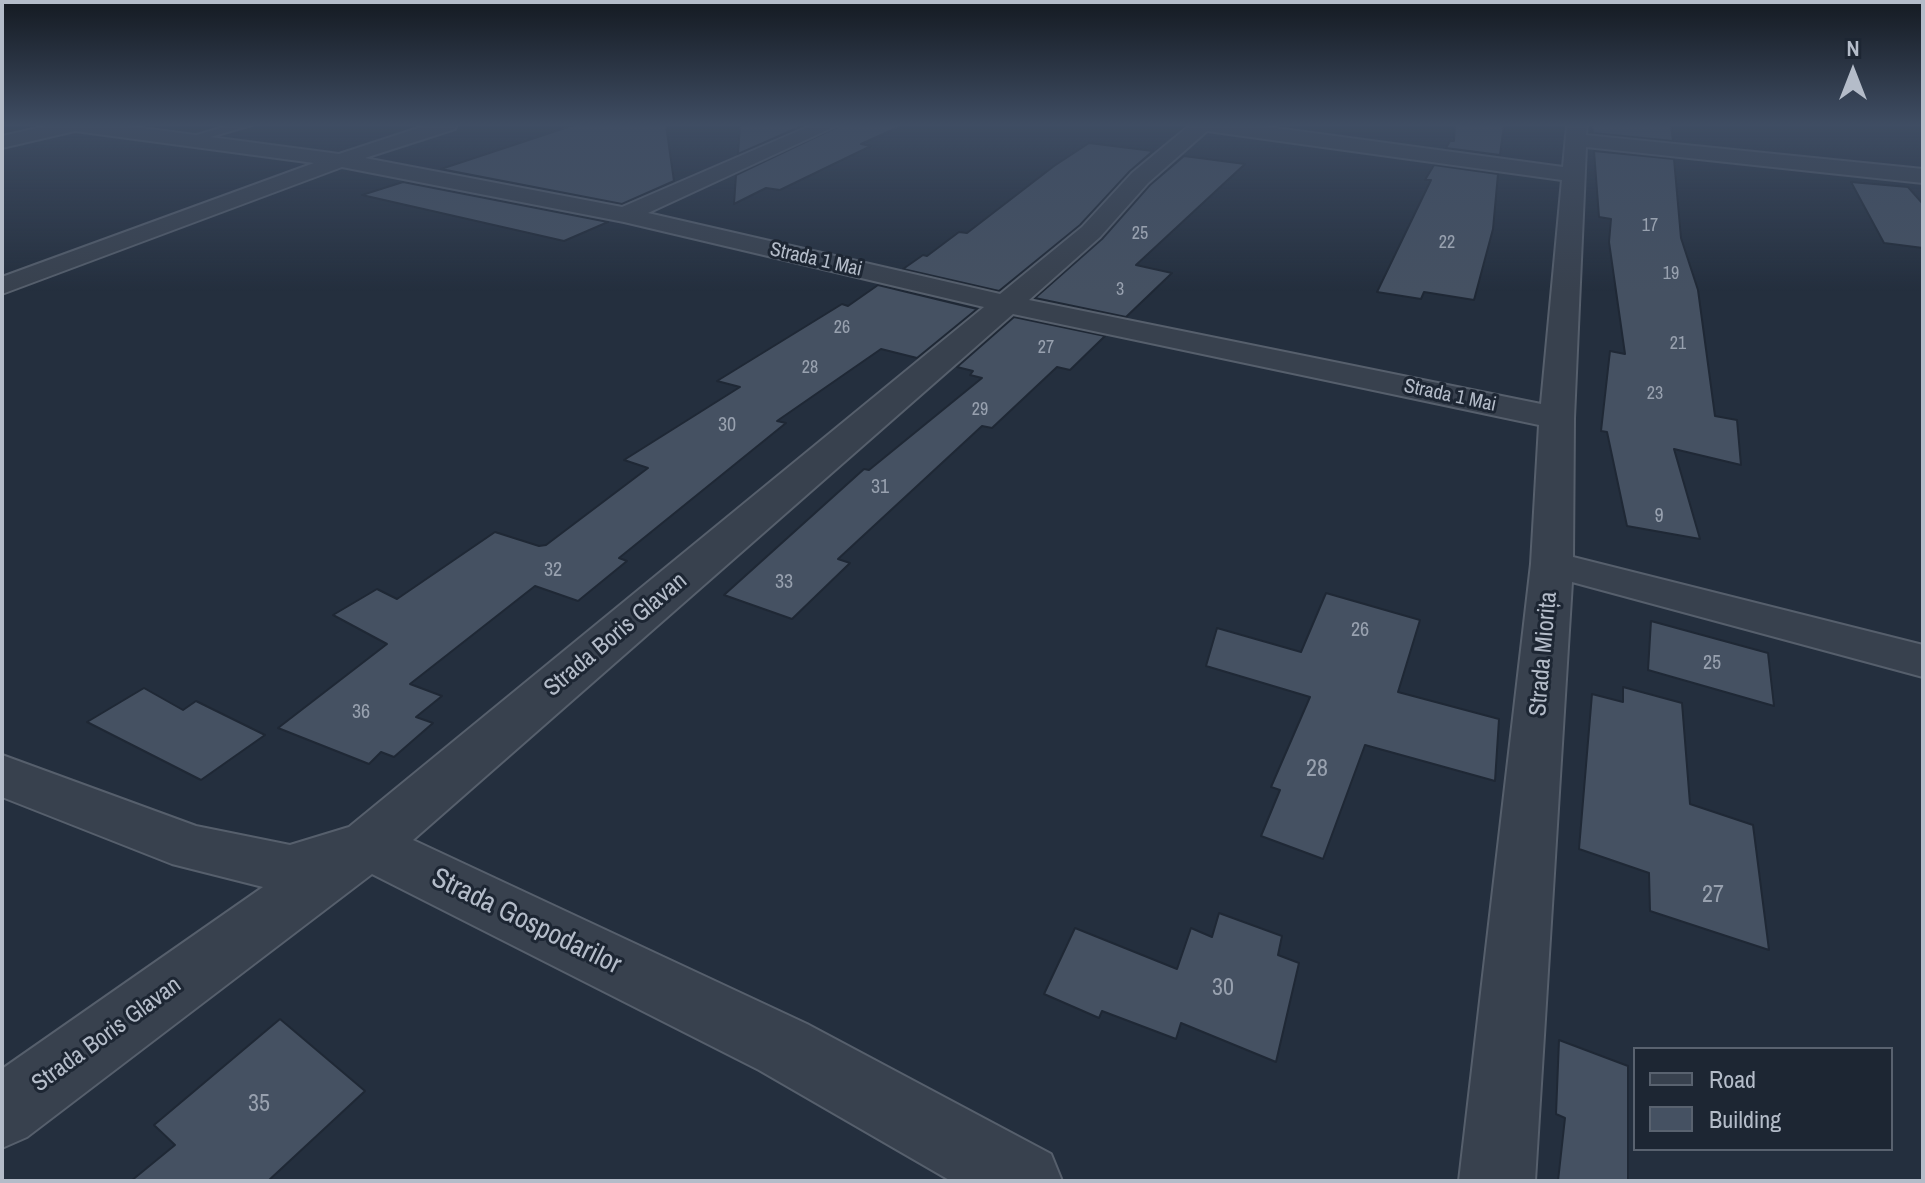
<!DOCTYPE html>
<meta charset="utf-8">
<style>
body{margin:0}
#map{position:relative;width:1925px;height:1183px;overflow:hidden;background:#242f3e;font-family:"Archivo Narrow",sans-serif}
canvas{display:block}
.frame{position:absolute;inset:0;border:4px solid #b4bcc9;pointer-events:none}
.legend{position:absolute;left:1633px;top:1047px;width:260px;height:104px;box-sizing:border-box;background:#1d2633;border:2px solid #59626f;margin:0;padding:10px 14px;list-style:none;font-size:24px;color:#b4bcc9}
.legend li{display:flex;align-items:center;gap:16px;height:40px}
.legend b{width:40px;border:2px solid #59626f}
.north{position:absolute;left:1813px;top:32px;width:80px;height:80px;-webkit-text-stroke:6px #1d2633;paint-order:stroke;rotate:0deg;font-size:22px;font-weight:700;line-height:32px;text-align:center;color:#b4bcc9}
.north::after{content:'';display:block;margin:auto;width:28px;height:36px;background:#b4bcc9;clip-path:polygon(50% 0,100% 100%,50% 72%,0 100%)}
</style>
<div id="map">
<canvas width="1925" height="1183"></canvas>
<div class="frame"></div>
<ul class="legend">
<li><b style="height:10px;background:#38414e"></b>Road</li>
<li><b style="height:22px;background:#455162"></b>Building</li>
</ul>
<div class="north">N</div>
</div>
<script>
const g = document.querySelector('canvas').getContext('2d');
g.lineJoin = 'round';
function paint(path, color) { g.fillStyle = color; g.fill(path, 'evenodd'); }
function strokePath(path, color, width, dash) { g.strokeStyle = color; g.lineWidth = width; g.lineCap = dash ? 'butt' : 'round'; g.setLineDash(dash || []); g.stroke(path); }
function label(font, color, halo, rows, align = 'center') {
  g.font = font + ' "Archivo Narrow",sans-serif'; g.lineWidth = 6; g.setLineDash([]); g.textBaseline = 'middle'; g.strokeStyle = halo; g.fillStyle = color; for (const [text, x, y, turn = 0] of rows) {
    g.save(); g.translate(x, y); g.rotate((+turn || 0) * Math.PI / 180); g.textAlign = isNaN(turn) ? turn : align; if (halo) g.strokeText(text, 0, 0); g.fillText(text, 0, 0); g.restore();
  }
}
const building = new Path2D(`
 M574 125H666L674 181 622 204 441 169Z
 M740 125H804L738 154Z
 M841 125H903L861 144 871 146 780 190 766 188 734 204 736 175Z
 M1455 125H1504L1500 155 1446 148 1450 141H1454Z
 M1592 125H1671L1673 141 1593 133Z
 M1089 143 1153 151 1130 171 1080 225 999 291 903 269 923 255 927 256 959 232 967 233 1054 166Z
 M1594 151 1674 159 1681 238 1698 290 1715 416 1737 420 1741 465 1674 449 1700 539 1627 526 1607 432 1601 431 1610 351 1625 354 1609 242 1611 219 1599 217Z
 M1184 156 1245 164 1136 265 1172 273 1126 317 1035 298 1102 239 1150 185Z
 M1434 165 1498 174 1493 229 1474 300 1424 292 1421 299 1377 292 1431 180H1425Z
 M403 182 608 222 564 241 362 195Z
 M1851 182 1908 187 1923 204V248L1884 243Z
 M878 285 977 309 917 358 881 349 777 421 786 423 619 558 627 561 578 601 535 586 410 684 442 696 416 717 433 723 394 757 381 752 369 764 278 728 387 644 333 615 377 589 397 599 495 532 539 546 546 545 648 468 624 460 740 387 717 381 842 304 848 306Z
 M1014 317 1105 336 1070 370 1057 367 992 428 982 426 838 559 850 563 792 619 724 595 864 469 869 470 982 378 970 375 973 371 957 367Z
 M1326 593 1420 620 1398 692 1499 719 1495 781 1365 745 1323 859 1261 836 1280 790 1271 787 1310 697 1206 666 1217 628 1301 652Z
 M1651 621 1768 653 1774 706 1648 670Z
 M1623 687 1682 703 1690 804 1753 825 1769 950 1650 911 1649 873 1579 849 1592 694 1623 702Z
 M144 688 183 710 196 701 265 735 201 780 87 722Z
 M1219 913 1282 936 1278 955 1299 963 1276 1062 1181 1023 1176 1039 1102 1011 1099 1018 1044 994 1075 928 1177 969 1191 928 1212 937Z
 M280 1019 365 1091 268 1181H131L175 1145 154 1125Z
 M1559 1040 1628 1066V1181H1558L1565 1118 1556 1114Z`);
const lane = new Path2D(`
 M230 125H252L186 144 180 140Z`);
const street = new Path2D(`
 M50 125H120L339 154 427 125H457L455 129 365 158 622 207 812 125H838L648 213 1000 294 1082 227 1132 173 1190 125H1254L1563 167 1567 125H1587L1586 135 1923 169V183L1586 147 1574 418 1573 557 1923 645V677L1572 582 1535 1181H1459L1531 564 1539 425 1013 314 413 840 807 1024 1051 1154 1062 1181H951L759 1070 372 874 27 1137 2 1148V1069L263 887 172 864 2 797V755L196 826 290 845 349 827 984 307 624 222 342 167 2 294V277L314 163 75 131 2 148V136ZM1207 131 1562 180 1541 404 1029 300 1100 237 1148 183Z`);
const farNumbernames = [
 ["17",1650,226],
 ["25",1140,234],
 ["22",1447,243],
 ["19",1671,274],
 ["3",1120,290],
 ["26",842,328],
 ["21",1678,344],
 ["27",1046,348],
 ["28",810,368],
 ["23",1655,394],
 ["29",980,410]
];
const farStreetnames = [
 ["Strada 1 Mai",816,260,13],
 ["Strada 1 Mai",1450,396,12]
];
const numberNames = [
 ["30",727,426],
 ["31",880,488],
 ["9",1659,517],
 ["32",553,571],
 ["33",784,583],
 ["26",1360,631],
 ["25",1712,664],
 ["36",361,713]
];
const streetNames = [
 ["Strada Boris Glavan",616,635,-40],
 ["Strada Miorița",1544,654,-85],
 ["Strada Boris Glavan",107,1035,-36]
];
const nearNumbernames = [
 ["28",1317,770],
 ["27",1713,896],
 ["30",1223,989],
 ["35",259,1105]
];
const nearStreetnames = [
 ["Strada Gospodarilor",526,922,26]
];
paint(building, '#455162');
strokePath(building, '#1f2835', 2);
strokePath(lane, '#565f6c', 4);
strokePath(street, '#565f6c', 4);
paint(lane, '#38414e');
paint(street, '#38414e');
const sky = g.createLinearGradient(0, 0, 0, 291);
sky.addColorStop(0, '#141a22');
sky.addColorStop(0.43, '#3f4d63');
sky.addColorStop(1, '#3f4d6300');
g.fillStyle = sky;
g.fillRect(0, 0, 1925, 291);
label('18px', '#98a1af', null, farNumbernames);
label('20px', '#b4bcc9', '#1d2633', farStreetnames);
label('20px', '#98a1af', null, numberNames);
label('24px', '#b4bcc9', '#1d2633', streetNames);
label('24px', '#98a1af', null, nearNumbernames);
label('28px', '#b4bcc9', '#1d2633', nearStreetnames);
</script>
